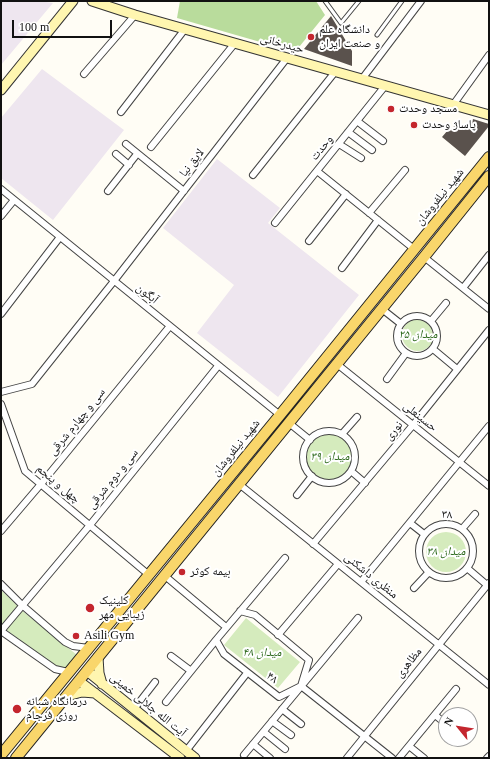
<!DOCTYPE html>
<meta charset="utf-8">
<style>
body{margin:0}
#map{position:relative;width:490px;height:759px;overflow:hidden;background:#fffdf5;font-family:"Times New Roman",serif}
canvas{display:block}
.frame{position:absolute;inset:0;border:2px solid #111;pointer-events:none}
.north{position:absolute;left:438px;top:707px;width:40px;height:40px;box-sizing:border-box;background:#fff;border:1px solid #a0a0a0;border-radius:50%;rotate:300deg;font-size:11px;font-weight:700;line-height:16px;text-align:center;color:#111}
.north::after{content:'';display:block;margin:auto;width:14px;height:18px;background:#c4262e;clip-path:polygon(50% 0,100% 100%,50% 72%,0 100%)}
.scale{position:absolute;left:12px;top:20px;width:100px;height:18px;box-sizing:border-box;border:2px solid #111;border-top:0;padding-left:5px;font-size:12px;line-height:14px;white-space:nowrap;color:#111;-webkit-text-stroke:3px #fff;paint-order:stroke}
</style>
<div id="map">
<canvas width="490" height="759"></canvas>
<div class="frame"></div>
<div class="north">N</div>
<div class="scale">100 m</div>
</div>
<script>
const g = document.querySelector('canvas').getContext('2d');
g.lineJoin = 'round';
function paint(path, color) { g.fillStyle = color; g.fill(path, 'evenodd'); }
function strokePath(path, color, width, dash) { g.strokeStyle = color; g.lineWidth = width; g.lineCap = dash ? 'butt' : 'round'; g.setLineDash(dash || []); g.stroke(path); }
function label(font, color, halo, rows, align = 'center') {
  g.font = font + ' "Times New Roman","Noto Naskh Arabic",serif'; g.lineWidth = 4; g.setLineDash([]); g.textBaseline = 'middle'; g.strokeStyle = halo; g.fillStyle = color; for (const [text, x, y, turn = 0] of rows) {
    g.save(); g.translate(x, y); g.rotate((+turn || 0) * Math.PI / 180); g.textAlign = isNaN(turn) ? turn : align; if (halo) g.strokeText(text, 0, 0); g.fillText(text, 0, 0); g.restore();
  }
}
const industrial = new Path2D(`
 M1 1H39L53 3 1 65Z
 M42 69 124 130 53 220 1 178V118Z
 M217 159 280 208 268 223 359 295 278 397 197 333 234 285 163 228Z`);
const green = new Path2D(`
 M402 335a16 16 0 1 1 32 0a16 16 0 1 1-32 0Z
 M333 431 352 446 354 461 345 476 334 482 312 476 304 463 310 440Z
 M426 552a20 20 0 1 1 40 0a20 20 0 1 1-40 0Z
 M1 590 25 613 77 655 65 671 59 669 1 626Z
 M246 618 300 662 278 688 224 645Z`);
const forest = new Path2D(`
 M180 1H316L325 15 295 52 177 18Z`);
const building = new Path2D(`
 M331 16 352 51V66L304 49Z
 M473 119 489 124V126L465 156 442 137 448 130 450 131 457 123 470 127Z`);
const service = new Path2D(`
 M325 1 341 23 359 1
 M377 35 402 1`);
const minor = new Path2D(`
 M84 74 135 15
 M362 79 421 1
 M453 105 489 55
 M121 112 185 29
 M357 121 383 141
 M348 132 372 150
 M126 144 184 191
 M339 144 361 158
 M151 147 235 43
 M116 154 129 165
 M317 171 414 249
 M253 175 335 72
 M1 189 280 415
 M108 191 137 154
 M369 213 405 170
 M1 216 14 200
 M275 223 385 86
 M309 241 346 194
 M424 257 489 309
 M342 268 378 220
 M463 288 489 255
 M382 309 401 324
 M1 314 60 237
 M397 336a20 20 0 1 1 40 0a20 20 0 1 1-40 0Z
 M431 321 446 303
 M433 349 457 369
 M337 364 489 486
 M387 379 406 353
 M1 392 32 384 114 281 287 58
 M1 404 25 471 149 575
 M289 423 310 440
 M303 457a26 26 0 1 1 52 0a26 26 0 1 1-52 0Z
 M342 434 357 417
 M351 471 365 483
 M239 484 489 685
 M297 495 312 476
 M410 523 424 534
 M419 551a27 27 0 1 1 54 0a27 27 0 1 1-54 0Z
 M462 529 475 514
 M1 531 41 484 170 326
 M313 544 413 425 489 330
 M467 568 487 585
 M165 576 226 627
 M361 582 489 426
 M1 584 22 605 65 642 73 646 89 648
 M414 588 429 572
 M240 611 255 615 309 660 301 686 279 697 224 654 216 640 285 558
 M1 631 90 525 218 366
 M1 631 55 669 68 672
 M278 635 338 564
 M171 656 191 671
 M301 686 392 758
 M166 702 216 640
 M134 709 155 682
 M282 709 301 724
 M435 715 446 724
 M272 721 291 735
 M264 732 285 749
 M253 744 270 758
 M409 746 424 758
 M186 751 247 673
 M244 755 358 618
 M347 758 489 583
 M399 758 456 689
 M487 758 489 756`);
const secondary = new Path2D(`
 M92 1 135 15 489 115
 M1 90 73 1
 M98 657 99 673 102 684
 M87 671 195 758
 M79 681 180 758
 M67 696 82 692 95 693`);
const primary = new Path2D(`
 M1 755 280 415 489 157
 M16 758 424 257 489 176`);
const markers = [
 [311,37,4,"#c4262e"],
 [391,109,4,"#c4262e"],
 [414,125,4,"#c4262e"],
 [182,572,4,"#c4262e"],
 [90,608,5,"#c4262e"],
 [76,636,4,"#c4262e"],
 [17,709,5,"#c4262e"]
];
const poiNames = [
 ["دانشگاه علم",319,30],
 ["و صنعت ایران",319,44],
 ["مسجد وحدت",399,109],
 ["پاساژ وحدت",422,125],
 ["بیمه کوثر",190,572],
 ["کلینیک",99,601],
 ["زیبایی مهر",99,615],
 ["Asili Gym",84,636],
 ["درمانگاه شبانه",26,702],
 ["روزی فرجام",26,716]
];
const streetNames = [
 ["حیدرخانی",282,44,16],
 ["وحدت",322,148,-51],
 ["لایق نیا",192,163,-52],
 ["شهید نیلفروشان",440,197,-51],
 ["آبگون",147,294,39],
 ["حسینعلی",420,417,39],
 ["سی و چهارم شرقی",77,422,-51],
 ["نوری",394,431,-50],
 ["شهید نیلفروشان",236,448,-51],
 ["سی و دوم شرقی",113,479,-51],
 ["چهل و پنجم",58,484,40],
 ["۳۸",447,515,3],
 ["منظری داشکنی",371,576,39],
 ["مظاهری",409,663,-51],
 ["۴۸",272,678,37],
 ["آيت الله جلالى خمينى",148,705,39]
];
const parkNames = [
 ["میدان ۲۵",418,335],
 ["میدان ۳۹",330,457],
 ["میدان ۳۸",446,552],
 ["میدان ۴۸",262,653]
];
paint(industrial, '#eee6ef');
paint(green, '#d5ebbd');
paint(forest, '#b9dc9c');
paint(building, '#5a524d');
strokePath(service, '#444', 5);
strokePath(minor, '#444', 8);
strokePath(secondary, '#333', 11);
strokePath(primary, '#222', 12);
strokePath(service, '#fff', 3);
strokePath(minor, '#fff', 6);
strokePath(secondary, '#fff6b0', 9);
strokePath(primary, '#f9d66b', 10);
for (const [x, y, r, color] of markers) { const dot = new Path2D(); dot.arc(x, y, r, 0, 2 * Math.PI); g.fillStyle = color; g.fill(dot); strokePath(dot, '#fff', 1.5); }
label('12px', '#111', '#fff', poiNames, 'left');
label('12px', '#111', '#fff', streetNames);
label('italic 12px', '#2f6b1f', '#fff', parkNames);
</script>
